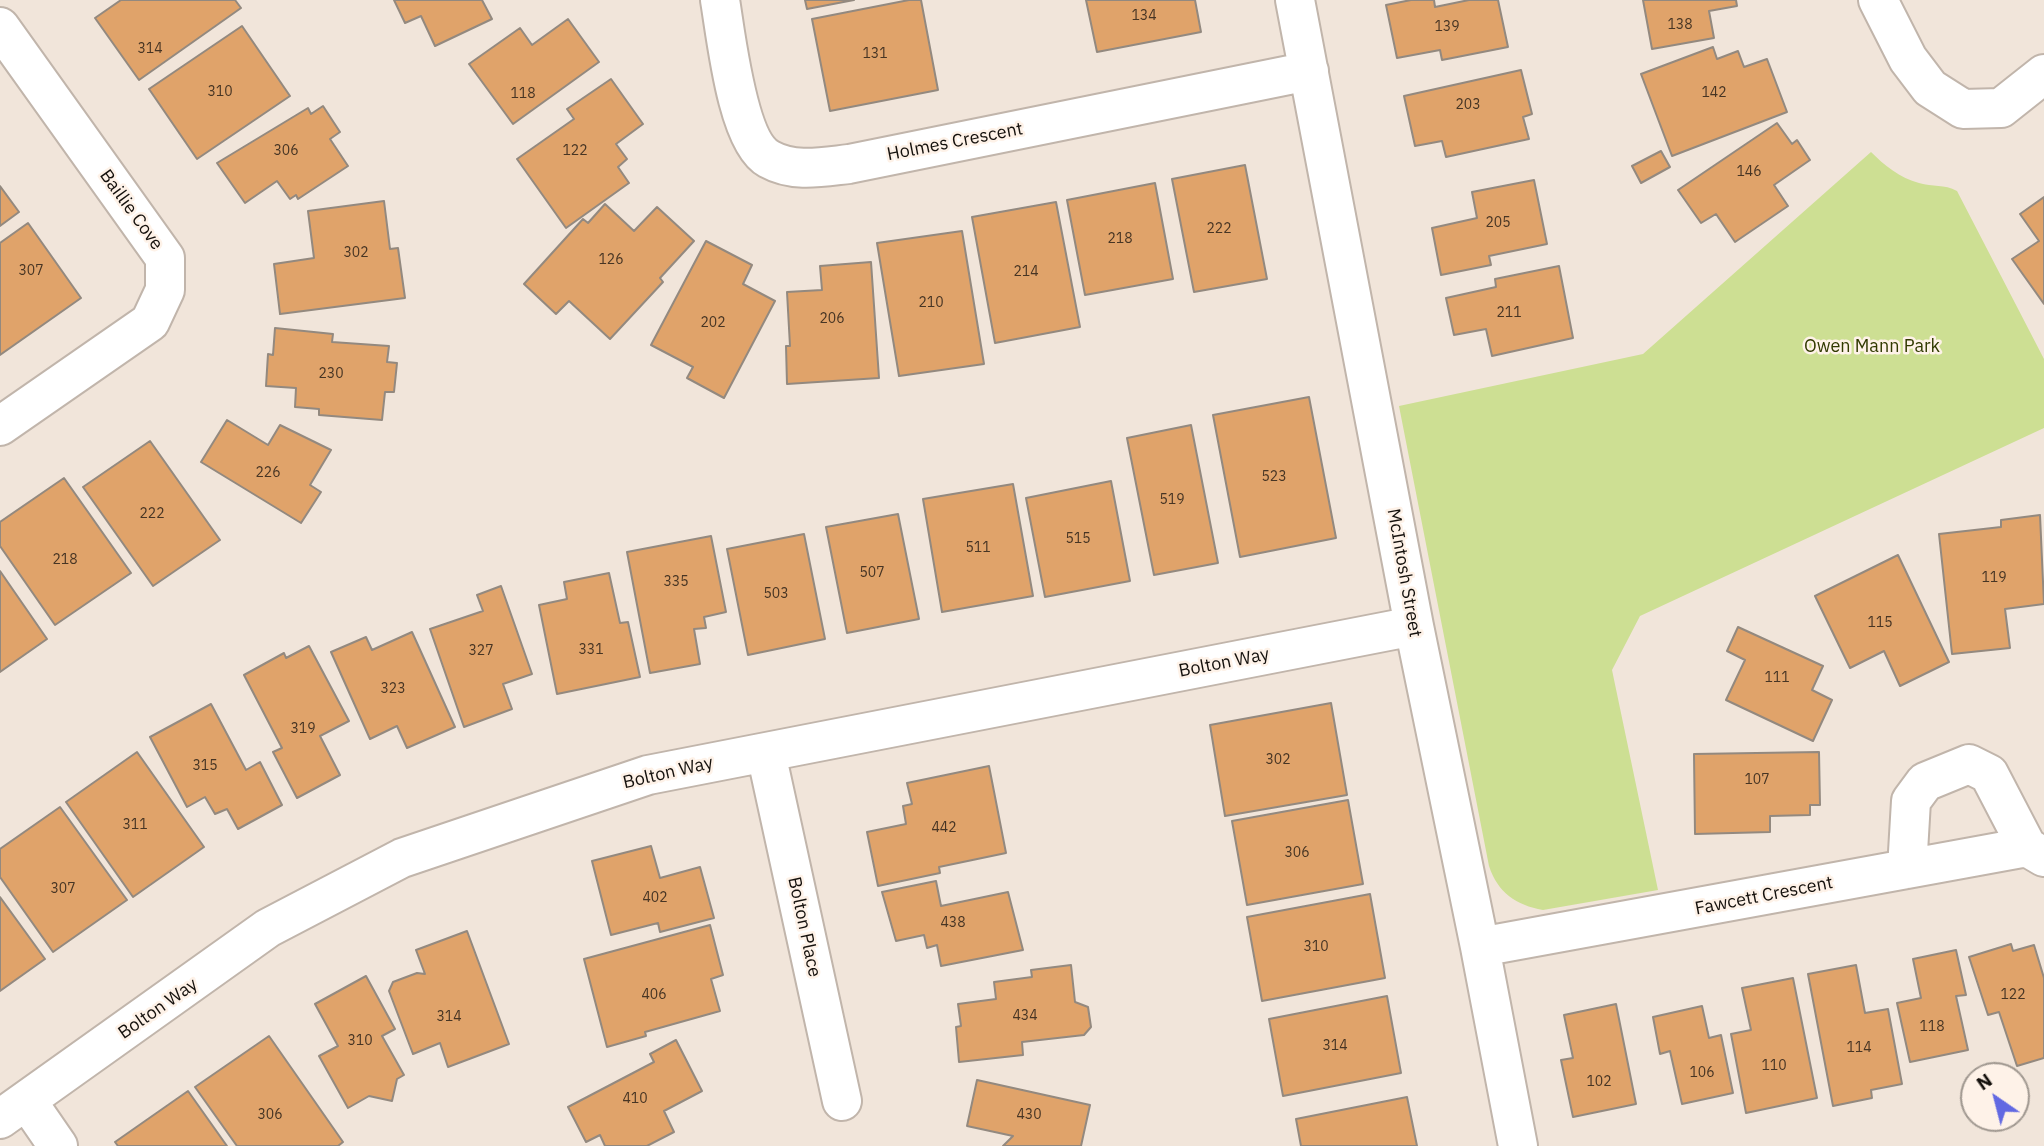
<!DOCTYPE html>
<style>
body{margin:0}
#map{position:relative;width:2044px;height:1146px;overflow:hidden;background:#f1e5da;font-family:"IBM Plex Sans",sans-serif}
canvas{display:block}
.north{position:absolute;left:1960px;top:1062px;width:70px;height:70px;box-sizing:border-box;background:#fef2e8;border:2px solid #a09890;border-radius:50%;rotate:325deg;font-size:19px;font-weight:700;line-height:28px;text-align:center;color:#14100c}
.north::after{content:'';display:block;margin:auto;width:24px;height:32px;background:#6269e2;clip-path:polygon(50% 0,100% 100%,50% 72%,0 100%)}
</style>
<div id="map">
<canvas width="2044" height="1146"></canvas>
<div class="north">N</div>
</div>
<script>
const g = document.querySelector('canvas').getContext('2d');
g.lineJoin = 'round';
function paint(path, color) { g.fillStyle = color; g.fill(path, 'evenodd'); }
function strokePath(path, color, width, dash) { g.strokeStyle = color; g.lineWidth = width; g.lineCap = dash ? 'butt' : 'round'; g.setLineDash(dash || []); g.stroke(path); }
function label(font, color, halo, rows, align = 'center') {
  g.font = font + ' "IBM Plex Sans",sans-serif'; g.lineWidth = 5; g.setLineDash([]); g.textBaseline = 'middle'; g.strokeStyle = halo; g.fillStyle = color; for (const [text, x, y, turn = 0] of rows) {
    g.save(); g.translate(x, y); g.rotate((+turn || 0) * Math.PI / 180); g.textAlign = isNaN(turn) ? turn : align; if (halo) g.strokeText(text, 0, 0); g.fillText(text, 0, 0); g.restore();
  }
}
const green = new Path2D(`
 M1871 152C1884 165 1900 178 1919 183 1933 187 1944 184 1957 191L2044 359V428L1640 616 1612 670 1658 890 1543 910C1516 905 1498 893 1489 866L1399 406 1643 354Z`);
const building = new Path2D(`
 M121 0H235L241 8 139 80 95 18Z
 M394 0H482L492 19 435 46 421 16 405 23Z
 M805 0H854L807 9Z
 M909 0H921L938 90 830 111 812 19Z
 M1086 0H1195L1201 32 1097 52Z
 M1411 0H1434L1435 7 1469 0H1498L1508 47 1442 60 1440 50 1397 58 1386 5Z
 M1643 0H1736L1737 6 1709 11 1714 38 1652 49Z
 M568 19 599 62 513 124 469 64 520 28 532 45Z
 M242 26 290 96 197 159 149 89Z
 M1713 47 1717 59 1738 51 1744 67 1767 59 1787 112 1672 156 1641 74Z
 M1521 70 1532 114 1523 117 1529 139 1446 157 1442 141 1415 146 1404 96Z
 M611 79 643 124 616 144 627 159 618 167 629 183 566 228 517 159 574 119 567 109Z
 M323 106 340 132 330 139 348 166 298 199 296 195 290 199 277 181 245 203 217 163 308 108 311 114Z
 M1777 123 1792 144 1797 140 1810 160 1774 185 1788 206 1735 242 1716 214 1701 223 1678 190Z
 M1661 151 1670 167 1641 183 1632 166Z
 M1245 165 1267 279 1194 292 1172 179Z
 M1534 180 1547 244 1489 256 1491 265 1441 275 1432 228 1477 218 1472 192Z
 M1155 183 1173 279 1085 295 1067 200Z
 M0 186 19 212 0 226Z
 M2044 197V304L2012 259 2039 241 2020 214Z
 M384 201 390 249 398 248 405 298 280 314 274 264 314 258 308 211Z
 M1056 202 1080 327 995 343 972 217Z
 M605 204 634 231 657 207 694 241 660 278 663 282 610 339 569 301 556 314 524 284 583 219 588 223Z
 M28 223 81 298 0 355V243Z
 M962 231 984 364 899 376 877 243Z
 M706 241 752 265 743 284 775 301 724 398 687 378 693 367 651 345Z
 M871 262 879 378 787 384 786 346H790L787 292 822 290 820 266Z
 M1559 266 1573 338 1492 356 1486 329 1454 335 1446 298 1496 287 1495 279Z
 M275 328 333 334 332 342 389 346 387 362 397 363 394 392H385L382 420 319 415V409L295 407 296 388 266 386 268 354 273 355Z
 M1309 397 1336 538 1240 557 1213 415Z
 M227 420 268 445 280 425 331 450 310 485 321 492 301 523 201 462Z
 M1191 425 1218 563 1154 575 1127 438Z
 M150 441 220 540 153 586 83 487Z
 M64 478 131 573 55 625 0 546V522Z
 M1111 481 1130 581 1045 597 1026 498Z
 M1013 484 1033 596 942 612 923 499Z
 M898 514 919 619 847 633 826 527Z
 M2040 515 2044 604 2005 609 2010 648 1952 654 1939 534 2001 527V520Z
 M804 534 825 639 748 655 727 549Z
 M711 536 726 612 704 617 706 628 694 629 700 664 650 673 627 552Z
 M1898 555 1949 662 1900 686 1884 651 1850 668 1815 596Z
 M0 571 47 639 0 672Z
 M609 573 620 623 628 622 640 677 557 694 539 605 567 599 564 582Z
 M501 586 532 674 503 684 512 709 464 727 430 629 483 611 477 595Z
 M1738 627 1823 666 1812 690 1832 700 1813 741 1726 700 1745 660 1727 651Z
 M412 632 455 727 407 748 397 726 370 739 331 652 366 637 372 650Z
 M309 646 349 721 320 736 340 775 297 798 273 752 282 748 244 675 284 653 286 658Z
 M1331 703 1347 795 1225 816 1210 725Z
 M211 704 246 770 260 762 282 805 238 829 227 809 215 814 205 797 187 807 150 737Z
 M137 752 204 847 133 897 66 802Z
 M1819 752 1820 805H1810V815L1770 816V832L1695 834 1694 754Z
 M989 766 1006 853 939 867 940 873 878 886 867 832 906 824 903 806 912 804 907 783Z
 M1348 800 1363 884 1247 905 1232 821Z
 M60 807 127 900 53 952 0 877V849Z
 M651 846 660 878 700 867 714 918 660 932 658 923 611 935 592 861Z
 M936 881 941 906 1008 892 1023 950 941 966 937 945 927 948 924 935 896 941 882 892Z
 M1370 894 1385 978 1262 1001 1247 917Z
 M0 897 45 959 0 991Z
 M710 925 723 975 711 979 720 1011 645 1032 646 1036 607 1047 584 959Z
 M467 931 509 1044 448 1067 440 1043 413 1054 389 991 393 982 417 973 425 974 416 950Z
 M2011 944 2013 951 2034 945 2044 978V1058L2017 1066 1999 1012 1988 1015 1969 957Z
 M1956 950 1966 995 1956 996 1968 1050 1910 1062 1897 1003 1921 998 1913 959Z
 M1071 965 1075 1002 1088 1007 1091 1027 1084 1035 1022 1042 1023 1055 959 1062 956 1027 961 1026 958 1004 996 999 994 982 1032 977 1031 970Z
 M1856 965 1865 1013 1888 1009 1902 1084 1871 1090 1872 1098 1833 1106 1808 974Z
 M366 976 395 1029 382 1036 404 1075 397 1079 392 1101 369 1096 348 1108 319 1056 338 1046 315 1004Z
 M1793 978 1817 1098 1746 1113 1731 1034 1751 1030 1742 988Z
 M1387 996 1401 1073 1283 1096 1269 1019Z
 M1616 1004 1636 1104 1573 1117 1561 1060 1573 1058 1564 1015Z
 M1702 1006 1709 1038 1721 1035 1733 1093 1682 1104 1670 1051 1660 1054 1653 1017Z
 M269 1036 343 1142 338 1146H237L195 1087Z
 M676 1040 702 1091 664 1111 674 1132 647 1146H605L600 1135 586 1142 568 1107 654 1062 650 1054Z
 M977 1080 1090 1105 1081 1146H1003L1013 1136 967 1126Z
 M188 1091 227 1146H118L115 1142Z
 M1407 1097 1417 1146H1301L1296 1119Z`);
const minor = new Path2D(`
 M720 0C726 35 737 142 769 159 794 173 822 167 849 164L1309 71
 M1295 0 1414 626 1480 947 1518 1146
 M1878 0 1908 59 1930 88 1963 109 2001 108 2044 74
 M0 27 165 258V290L150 322 0 426
 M766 753 842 1101
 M1907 869 1911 801 1925 782 1969 764 1989 774 2027 847
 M1480 947 2027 847 2044 857
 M27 1101 58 1146
 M0 1119 268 928 402 858 648 775 1414 626`);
const numberNames = [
 ["134",1144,16],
 ["138",1680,25],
 ["139",1447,27],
 ["314",150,49],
 ["131",875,54],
 ["310",220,92],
 ["142",1714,93],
 ["118",523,94],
 ["203",1468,105],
 ["306",286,151],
 ["122",575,151],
 ["146",1749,172],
 ["205",1498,223],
 ["222",1219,229],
 ["218",1120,239],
 ["302",356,253],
 ["126",611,260],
 ["307",31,271],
 ["214",1026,272],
 ["210",931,303],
 ["211",1509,313],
 ["206",832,319],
 ["202",713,323],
 ["230",331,374],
 ["226",268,473],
 ["523",1274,477],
 ["519",1172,500],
 ["222",152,514],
 ["515",1078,539],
 ["511",978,548],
 ["218",65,560],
 ["507",872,573],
 ["119",1994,578],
 ["335",676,582],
 ["503",776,594],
 ["115",1880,623],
 ["331",591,650],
 ["327",481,651],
 ["111",1777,678],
 ["323",393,689],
 ["319",303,729],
 ["302",1278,760],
 ["315",205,766],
 ["107",1757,780],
 ["311",135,825],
 ["442",944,828],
 ["306",1297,853],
 ["307",63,889],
 ["402",655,898],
 ["438",953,923],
 ["310",1316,947],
 ["406",654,995],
 ["122",2013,995],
 ["434",1025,1016],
 ["314",449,1017],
 ["118",1932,1027],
 ["310",360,1041],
 ["314",1335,1046],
 ["114",1859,1048],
 ["110",1774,1066],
 ["106",1702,1073],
 ["102",1599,1082],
 ["410",635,1099],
 ["306",270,1115],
 ["430",1029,1115]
];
const streetNames = [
 ["Holmes Crescent",955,142,-11],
 ["Baillie Cove",131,210,54],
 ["McIntosh Street",1404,573,80],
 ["Bolton Way",1224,663,-11],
 ["Bolton Way",668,773,-13],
 ["Fawcett Crescent",1764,896,-11],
 ["Bolton Place",804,927,78],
 ["Bolton Way",158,1009,-35]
];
const parkNames = [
 ["Owen Mann Park",1872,347]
];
paint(green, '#cddf93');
paint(building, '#e0a36a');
strokePath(building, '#93897f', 2);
strokePath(minor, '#c1b5ab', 42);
strokePath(minor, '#fff', 38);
label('14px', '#473524', null, numberNames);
label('18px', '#14100c', '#fef2e8', streetNames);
label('18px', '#313a00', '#fef2e8', parkNames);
</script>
